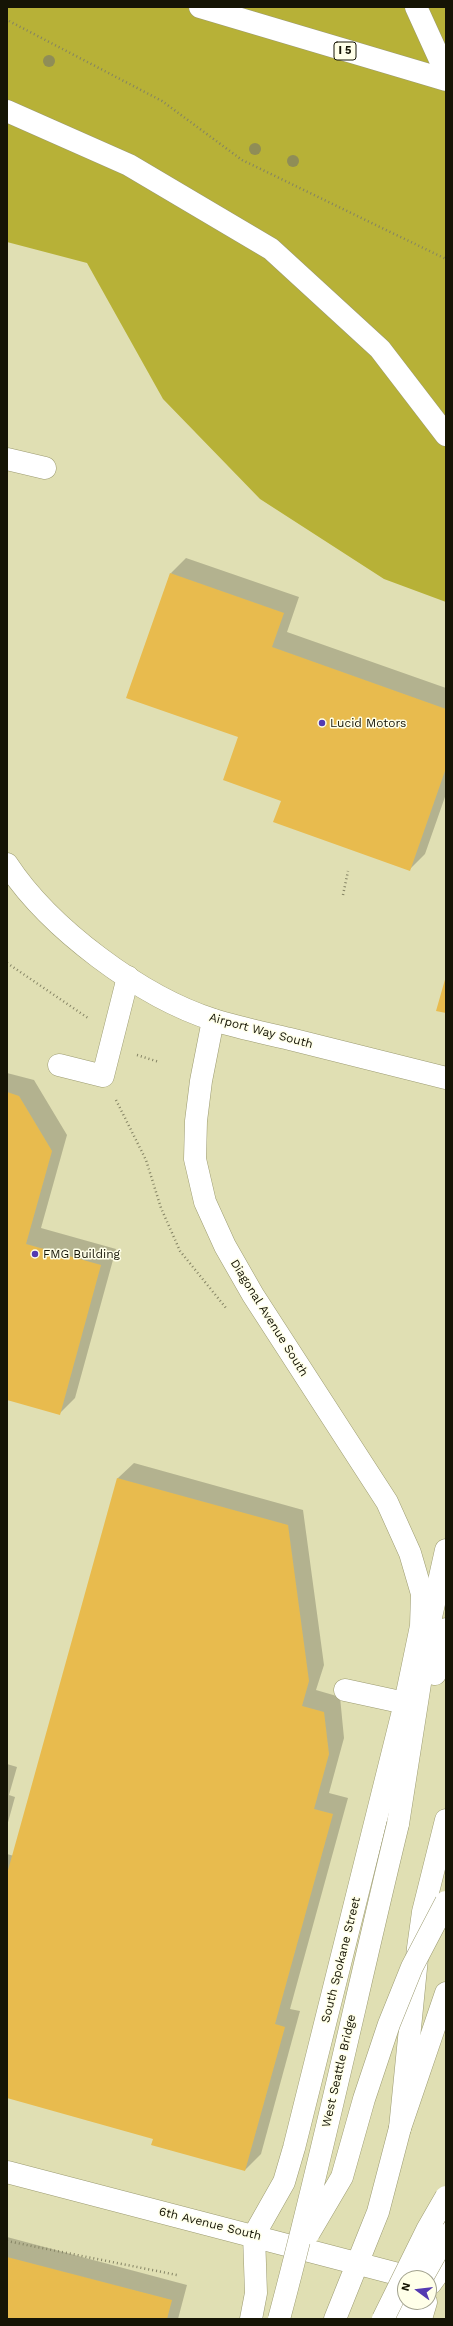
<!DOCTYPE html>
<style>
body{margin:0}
#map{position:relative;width:453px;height:2326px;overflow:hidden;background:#e0dfb3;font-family:"Work Sans",sans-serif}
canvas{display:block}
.frame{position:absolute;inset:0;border:8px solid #151405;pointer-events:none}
.north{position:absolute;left:397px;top:2270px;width:40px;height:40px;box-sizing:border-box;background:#ffffe9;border:1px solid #a1a18e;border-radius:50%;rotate:285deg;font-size:11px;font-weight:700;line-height:16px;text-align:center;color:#151405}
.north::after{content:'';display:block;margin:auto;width:14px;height:18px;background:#543ab2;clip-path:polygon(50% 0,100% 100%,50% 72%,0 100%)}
</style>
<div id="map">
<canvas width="453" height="2326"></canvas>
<div class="frame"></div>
<div class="north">N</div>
</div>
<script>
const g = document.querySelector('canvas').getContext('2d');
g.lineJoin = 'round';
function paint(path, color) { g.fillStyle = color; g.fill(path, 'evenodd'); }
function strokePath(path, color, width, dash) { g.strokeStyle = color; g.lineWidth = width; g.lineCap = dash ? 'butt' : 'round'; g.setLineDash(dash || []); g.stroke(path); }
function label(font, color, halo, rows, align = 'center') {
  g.font = font + ' "Work Sans",sans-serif'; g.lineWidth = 3; g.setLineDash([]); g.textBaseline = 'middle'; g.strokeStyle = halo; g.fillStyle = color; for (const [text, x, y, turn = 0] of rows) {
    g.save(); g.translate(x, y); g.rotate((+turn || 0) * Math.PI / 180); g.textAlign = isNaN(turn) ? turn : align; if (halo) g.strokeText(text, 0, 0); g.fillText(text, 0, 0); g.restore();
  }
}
const green = new Path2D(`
 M7 7H446V602L384 579 260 499 163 399 87 263 7 242Z`);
const shadow = new Path2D(`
 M186 558 299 597 287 632 446 688V794L425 854 410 869 283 800 239 737 171 573Z
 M7 1073 34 1080 67 1135 41 1228 116 1249 75 1398 60 1413 7 1399Z
 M134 1463 303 1510 324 1665 316 1690 340 1697 344 1738 329 1793 348 1798 290 2009 300 2011 261 2154 245 2170 154 2138 7 2097V1854L14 1856 118 1478Z
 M7 1764 17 1767 9 1795 15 1797 7 1826Z
 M7 2237 187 2285 178 2319H7Z`);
const building = new Path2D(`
 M170 573 284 613 272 647 446 709V768L410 871 273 822 281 801 223 780 238 737 126 698Z
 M446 976V1013L436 1011Z
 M7 1092 19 1096 52 1151 26 1244 101 1265 60 1415 7 1400Z
 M117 1478 288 1525 309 1681 302 1706 324 1712 329 1754 314 1809 333 1814 275 2024 285 2027 245 2171 151 2145 153 2139 7 2098V1874Z
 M7 2257 172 2300 167 2319H7Z`);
const path = new Path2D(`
 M9 21 162 101 242 160 446 259
 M343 895 348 871
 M7 963 88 1018
 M137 1055 159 1062
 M116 1100 146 1160 161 1208 180 1251 226 1308
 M7 2241 177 2275`);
const minor = new Path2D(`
 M7 459 45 468
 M213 1020 201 1081 196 1121 195 1159 205 1202 225 1246 253 1295 387 1502 410 1553 422 1594 421 1626 405 1703 294 2148 284 2182 254 2235
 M59 1065 103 1076 128 977
 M345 1690 405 1703`);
const major = new Path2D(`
 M7 864C49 928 141 997 214 1020 239 1028 265 1033 290 1039 342 1052 394 1065 446 1078
 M7 2172 413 2278
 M438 2254 446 2218
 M251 2319 256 2293 254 2235
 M335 2319 378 2212 400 2128 446 1993
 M421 2319 426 2302`);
const highway = new Path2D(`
 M200 7 446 80
 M416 7 446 73
 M7 111 129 165 271 249 380 349 446 435
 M435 1674 446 1629
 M398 1824 429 1626 446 1550
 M400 2128 418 1948 423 1912 446 1820
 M431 2283 446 2262
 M400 2319 409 2302`);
const highwayBridge = new Path2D(`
 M309 2233 342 2177 364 2099 389 2024 412 1967 446 1902
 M422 2278 446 2235
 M279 2319C323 2155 358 1988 398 1824
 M383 2319 427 2230 446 2197`);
const trees = [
 [49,61],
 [255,149],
 [293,161]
];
const markers = [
 [322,723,4,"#543ab2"],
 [35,1254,4,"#543ab2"]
];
const shields = [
 [345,51,22]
];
const shieldNames = [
 ["I 5",345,51]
];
const poiNames = [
 ["Lucid Motors",330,723],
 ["FMG Building",43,1254]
];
const streetNames = [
 ["Airport Way South",261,1031,15],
 ["Diagonal Avenue South",269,1318,58],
 ["South Spokane Street",341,1960,-76],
 ["West Seattle Bridge",339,2071,-77],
 ["6th Avenue South",210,2224,14]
];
paint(green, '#b7b137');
paint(shadow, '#0003');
paint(building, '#e8bb4e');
strokePath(minor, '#9c9b71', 23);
strokePath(major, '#9c9b71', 23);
strokePath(highway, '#9c9b71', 23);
strokePath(path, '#848364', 2.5, [1, 3]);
strokePath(minor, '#fff', 22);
strokePath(major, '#fff', 22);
strokePath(highway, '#fff', 22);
strokePath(highwayBridge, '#9c9b71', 23, []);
strokePath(highwayBridge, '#fff', 22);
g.fillStyle = '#8f8d57';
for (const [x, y] of trees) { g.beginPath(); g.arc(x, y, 6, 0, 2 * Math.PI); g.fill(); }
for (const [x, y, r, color] of markers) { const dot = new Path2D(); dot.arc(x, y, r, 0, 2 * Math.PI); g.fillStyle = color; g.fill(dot); strokePath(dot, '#ffffe9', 1.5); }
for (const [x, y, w] of shields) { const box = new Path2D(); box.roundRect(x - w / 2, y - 9, w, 18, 3); g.fillStyle = '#ffffe9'; g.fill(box); strokePath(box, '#151405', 1); }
label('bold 11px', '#151405', null, shieldNames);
label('12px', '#151405', '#ffffe9', poiNames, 'left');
label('12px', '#151405', '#ffffe9', streetNames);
</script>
